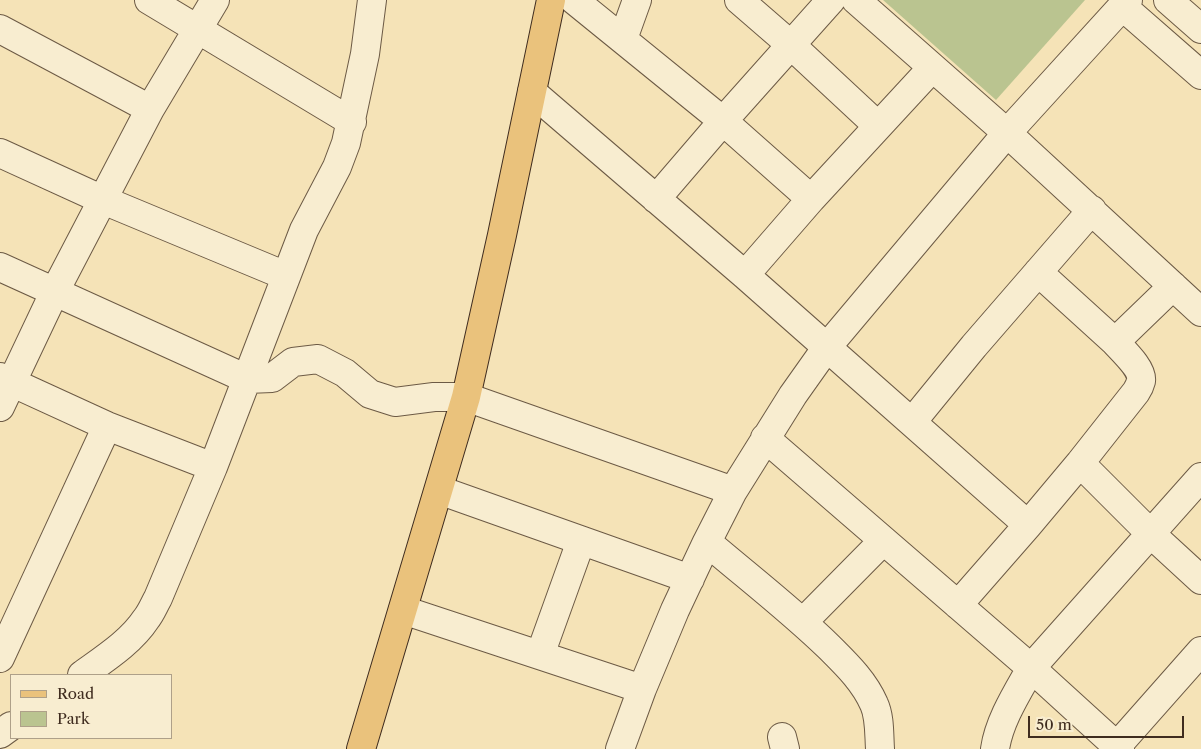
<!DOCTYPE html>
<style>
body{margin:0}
#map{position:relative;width:1201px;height:749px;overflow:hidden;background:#f5e3b7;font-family:"Libre Caslon Text",serif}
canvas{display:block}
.legend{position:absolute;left:10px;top:674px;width:162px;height:65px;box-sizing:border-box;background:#f8edd0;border:1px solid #aea089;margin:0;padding:6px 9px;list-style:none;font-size:15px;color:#3f2c1f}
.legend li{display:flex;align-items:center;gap:10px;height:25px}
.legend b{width:25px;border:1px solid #aea089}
.scale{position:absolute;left:1028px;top:716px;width:156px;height:22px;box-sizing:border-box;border:2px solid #3f2c1f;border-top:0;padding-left:6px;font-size:15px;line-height:18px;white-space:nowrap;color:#3f2c1f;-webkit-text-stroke:4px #f8edd0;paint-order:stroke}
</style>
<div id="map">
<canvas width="1201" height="749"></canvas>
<ul class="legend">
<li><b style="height:6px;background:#eac27c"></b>Road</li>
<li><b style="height:14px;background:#bac490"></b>Park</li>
</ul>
<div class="scale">50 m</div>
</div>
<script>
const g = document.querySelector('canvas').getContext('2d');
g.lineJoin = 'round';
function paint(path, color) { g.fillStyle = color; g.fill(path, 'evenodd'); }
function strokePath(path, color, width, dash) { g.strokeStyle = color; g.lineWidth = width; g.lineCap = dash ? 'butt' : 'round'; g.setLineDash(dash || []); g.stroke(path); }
const green = new Path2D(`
 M883 0H1085L996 100Z`);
const minor = new Path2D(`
 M149 0 352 122
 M574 0 723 121 811 199
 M739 0 791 45 878 126
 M856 0 1007 133 1201 312
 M1168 0 1201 29
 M1122 6 1201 75
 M0 29 150 109
 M623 39 637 0
 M532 92 745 275 1028 525
 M0 153 103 200 286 276
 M656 199 723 121 831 0
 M0 267 247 379 272 378 293 362 318 359 345 373 370 394 395 402 434 397H466L733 491
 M1038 272 1115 342
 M745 275 811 199 932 68
 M0 377 107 426 213 467
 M0 407 54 293 150 109 215 0
 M912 422 974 346 1092 210
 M765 438 1031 668 1120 749
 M1080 463 1151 534 1201 580
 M439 490 690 579
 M707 542C748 577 791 610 829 647 846 664 864 681 874 704 880 717 879 734 880 749
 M958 605 1028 525 1080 463 1136 392C1138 389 1140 385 1141 381 1143 369 1123 351 1115 342L1173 286
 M403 610 642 689
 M803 622 883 541
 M540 655 581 541
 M0 658 107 426
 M82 675C104 659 131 642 146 619 151 613 154 605 158 598L213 467 304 230 337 167 346 143 365 54 372 0
 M0 734 11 726
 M782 737 785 749
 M1117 746 1201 651
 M620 749 642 689 675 610 707 542 733 491 793 395 827 347 1007 133 1128 0
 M995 749C999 721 1017 693 1031 668L1201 477`);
const major = new Path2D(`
 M361 749 466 397 502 235 551 0`);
paint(green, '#bac490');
strokePath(minor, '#6c5a45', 30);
strokePath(major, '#3f2c1f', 30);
strokePath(minor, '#f8edd0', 28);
strokePath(major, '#eac27c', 28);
</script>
